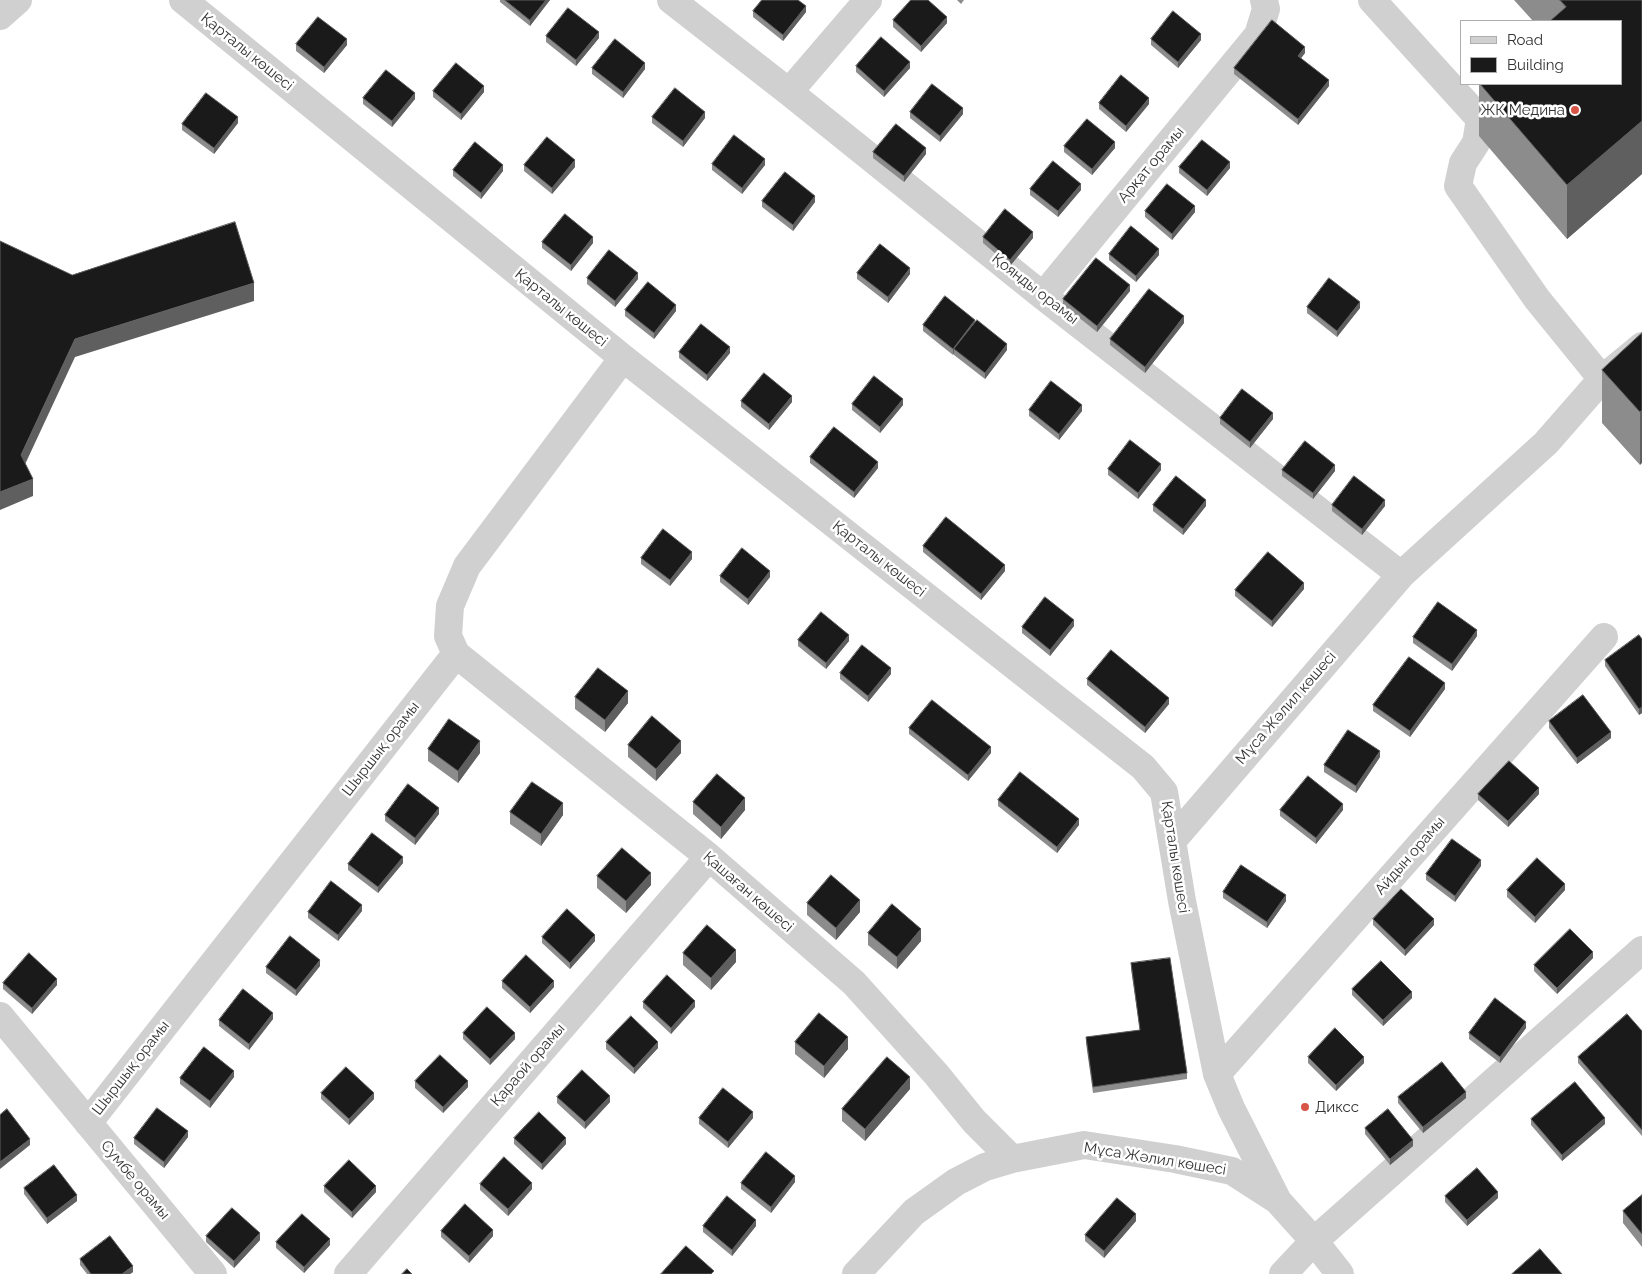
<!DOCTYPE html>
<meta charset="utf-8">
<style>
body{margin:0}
#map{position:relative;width:1642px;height:1274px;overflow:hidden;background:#fff;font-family:Raleway,sans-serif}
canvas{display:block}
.legend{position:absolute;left:1460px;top:20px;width:162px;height:65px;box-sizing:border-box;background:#fff;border:1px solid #adadad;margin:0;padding:6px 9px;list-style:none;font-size:15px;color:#333}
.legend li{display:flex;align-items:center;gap:10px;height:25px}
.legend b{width:25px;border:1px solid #adadad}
</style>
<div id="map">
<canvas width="1642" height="1274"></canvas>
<ul class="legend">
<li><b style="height:6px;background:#d0d0d0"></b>Road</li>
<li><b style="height:14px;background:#1a1a1a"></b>Building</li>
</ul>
</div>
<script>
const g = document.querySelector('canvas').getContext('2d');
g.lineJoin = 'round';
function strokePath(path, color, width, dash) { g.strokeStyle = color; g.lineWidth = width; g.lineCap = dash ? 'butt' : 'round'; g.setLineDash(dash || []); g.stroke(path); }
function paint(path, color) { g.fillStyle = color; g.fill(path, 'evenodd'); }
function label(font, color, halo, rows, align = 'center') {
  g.font = font + ' Raleway,sans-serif'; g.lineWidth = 5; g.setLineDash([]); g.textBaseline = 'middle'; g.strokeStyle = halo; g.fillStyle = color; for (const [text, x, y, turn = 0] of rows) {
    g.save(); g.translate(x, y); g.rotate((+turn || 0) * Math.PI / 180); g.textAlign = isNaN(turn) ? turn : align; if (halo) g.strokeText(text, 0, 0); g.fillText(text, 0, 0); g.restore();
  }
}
const minor = new Path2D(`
 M183 0 623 358 1143 767 1164 792 1182 901 1217 1074 1231 1108 1278 1201 1314 1241 1340 1274
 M671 0 789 92 1043 296 1401 575
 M1372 0 1480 119 1476 143 1463 163 1458 186 1537 299 1602 379
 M0 16 18 0
 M789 92 868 0
 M1043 296 1258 35 1266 9 1264 0
 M456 654 709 857 854 983 936 1074 974 1121 1012 1159
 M1172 841 1401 575 1546 443 1602 379 1642 346
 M0 1016 213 1274
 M1217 1074 1604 637
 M88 1123 456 654 448 636 450 606 467 566 623 358
 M348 1274 709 857
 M856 1274 914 1212 956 1182 985 1167 1012 1159 1084 1145 1175 1159 1232 1171 1277 1200
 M1283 1274 1314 1241 1642 950`);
const wall = new Path2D(`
 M500 0H550L530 26 500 2Z
 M957 0H964L961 4Z
 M1514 0H1642V174L1567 239 1479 136V84H1621V21H1533Z
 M753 11 806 12 783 41 753 17Z
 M893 20 947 23 921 52 893 27Z
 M546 36 599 38 576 66 546 42Z
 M1151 39 1201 40 1178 68 1151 45Z
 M296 44 347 45 324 73 296 51Z
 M1305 53 1301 58 1329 86 1298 125 1234 74V68Z
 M856 66 910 68 884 97 856 72Z
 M592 68 645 69 623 98 592 74Z
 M433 91 484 92 461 120 433 97Z
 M363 98 415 99 392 127 363 104Z
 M1099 103 1149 104 1126 132 1099 109Z
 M910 112 963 114 940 142 910 118Z
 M652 117 705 118 683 147 652 123Z
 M238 123 214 154 182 130V124Z
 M1064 146 1115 148 1092 175 1064 152Z
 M873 152 926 154 904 182 873 158Z
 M712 164 765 165 742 194 712 170Z
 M524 165 575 167 552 194 524 171Z
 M1179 167 1230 168 1207 196 1179 173Z
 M453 170 503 171 481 199 453 176Z
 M1030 189 1081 190 1058 217 1030 195Z
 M762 201 815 202 793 231 762 207Z
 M1145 211 1195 212 1172 240 1145 217Z
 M983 237 1033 238 1010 266 983 243Z
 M542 242 593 243 571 271 542 248Z
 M1109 254 1159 255 1136 282 1109 260Z
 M857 273 910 274 888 303 857 279Z
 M587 278 638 279 615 307 587 284Z
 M1130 291 1097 332 1063 305V299Z
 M1307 307 1360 308 1337 337 1307 313Z
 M625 310 676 311 654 339 625 316Z
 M975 322 1007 350 985 379 954 355V353L953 355 923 331V325Z
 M1184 323 1145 373 1110 345V339Z
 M1642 333 1640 465 1602 423V370Z
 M679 352 730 353 707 381 679 358Z
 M741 401 792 402 769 430 741 407Z
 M852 404 903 405 880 433 852 410Z
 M1029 410 1082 411 1059 440 1029 416Z
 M1220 418 1273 419 1250 448 1220 424Z
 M810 457 878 468 854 498 810 463Z
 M1108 469 1161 470 1138 499 1108 475Z
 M1282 470 1335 471 1313 499 1282 476Z
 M1153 505 1206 506 1183 535 1153 511Z
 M1332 505 1385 506 1362 535 1332 511Z
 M923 546 1005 571 981 600 923 552Z
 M641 558 692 559 670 586 641 564Z
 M720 576 770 577 748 605 720 582Z
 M1304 589 1272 627 1235 596V590Z
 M1074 626 1050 656 1022 633V627Z
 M1477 636 1452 671 1413 643V637Z
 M1642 639V713L1639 715 1605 666V660Z
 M798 640 849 641 826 669 798 646Z
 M840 673 891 674 868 702 840 679Z
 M1087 679 1169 704 1145 733 1087 685Z
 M1445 689 1410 737 1373 711V705Z
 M575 697 628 703 605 732 575 709Z
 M1549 721 1611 738 1577 764 1549 728Z
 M909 728 991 753 968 781 909 734Z
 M628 745 681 753 656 781 628 757Z
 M428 749 480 753 458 783 428 761Z
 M1380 757 1356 793 1324 772V765Z
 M1478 794H1539L1508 827 1478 800Z
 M998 800 1079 825 1057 853 998 806Z
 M693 802 745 810 721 839 693 814Z
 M1280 810H1343L1316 844 1280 816Z
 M510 812 563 815 541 846 510 824Z
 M439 814 415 845 385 821V815Z
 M403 863 378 893 348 870V864Z
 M1481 866 1455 902 1426 880V874Z
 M597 876 651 885 626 913 597 888Z
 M1507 890H1565L1535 923 1507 897Z
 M1223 892 1286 901 1267 928 1223 898Z
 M807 903 860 912 836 940 807 915Z
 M362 911 338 941 308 918V912Z
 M1373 919 1434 925 1405 956 1373 925Z
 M868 933 921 941 897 969 868 945Z
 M542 937 595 941 570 969 542 943Z
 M683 953 736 962 711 990 683 965Z
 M1593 958 1557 994 1534 971V965Z
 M1131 963 1187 1073V1079L1093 1093 1086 1043V1037L1140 1030 1131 969Z
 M320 966 296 996 266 973V967Z
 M502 981 554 987 530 1013 502 988Z
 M3 983 57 985 32 1014 3 989Z
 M1352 989 1412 998 1383 1026 1352 995Z
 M643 1002 695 1007 671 1034 643 1008Z
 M273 1019 249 1050 219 1026V1020Z
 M1526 1028 1500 1063 1469 1039V1033Z
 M1642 1031V1136L1578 1063V1057Z
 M463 1033 515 1039 490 1065 463 1039Z
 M606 1042 658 1048 634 1074 606 1049Z
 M795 1042 848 1049 824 1078 795 1054Z
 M1308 1057 1364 1063 1336 1091 1308 1063Z
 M234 1077 210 1108 180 1084V1078Z
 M415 1081 468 1087 443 1113 415 1088Z
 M910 1089 865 1141 842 1121V1109Z
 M321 1093 374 1099 349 1125 321 1099Z
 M557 1097 610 1102 585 1129 557 1103Z
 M1398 1097 1466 1098 1423 1133 1398 1103Z
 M699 1118H753L728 1148 699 1124Z
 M1531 1119 1605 1124 1562 1161 1531 1125Z
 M1365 1128 1413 1146 1390 1165 1365 1134Z
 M188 1137 164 1168 134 1144V1138Z
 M514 1138 566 1144 542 1170 514 1144Z
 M795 1182 771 1213 741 1189V1183Z
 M480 1184 532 1189 508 1216 480 1190Z
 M324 1186 376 1192 352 1218 324 1192Z
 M24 1188 77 1201 47 1224 24 1194Z
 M1642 1195V1247L1623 1223V1211Z
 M1445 1196 1498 1198 1467 1226 1445 1202Z
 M1136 1221 1104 1258 1085 1241V1235Z
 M703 1226H756L732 1256 703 1232Z
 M441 1231 493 1236 469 1263 441 1237Z
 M206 1236 260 1240 234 1268 206 1242Z
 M276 1242 330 1245 304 1273 276 1248Z
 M80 1259 133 1272 130 1274H87L80 1265Z`);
const shadedWall = new Path2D(`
 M546 0H550L530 26V20Z
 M806 6V12L783 41V35Z
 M947 17V23L921 52V46Z
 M599 32V38L576 66V60Z
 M1201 34V40L1178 68V62Z
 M347 39V45L324 73V67Z
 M1305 47V53L1298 62V56Z
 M910 62V68L884 97V91Z
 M645 63V69L623 98V92Z
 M1329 80V86L1298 125V119Z
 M484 86V92L461 120V114Z
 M415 93V99L392 127V121Z
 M1149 98V104L1126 132V126Z
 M963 108V114L940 142V136Z
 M705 112V118L683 147V141Z
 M238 117V123L214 154V148Z
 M1642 121V174L1567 239V185Z
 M1115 142V148L1092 175V169Z
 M926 148V154L904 182V176Z
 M765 159V165L742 194V188Z
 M575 160V167L552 194V188Z
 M1230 162V168L1207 196V190Z
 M503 165V171L481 199V193Z
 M1081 184V190L1058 217V211Z
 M815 196V202L793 231V225Z
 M1195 206V212L1172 240V234Z
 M1033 232V238L1010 266V260Z
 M593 237V243L571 271V265Z
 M1159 249V255L1136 282V276Z
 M910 268V274L888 303V297Z
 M638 273V279L615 307V301Z
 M254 283V301L75 357 21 473V455L75 339Z
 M1130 285V291L1097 332V326Z
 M1360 302V308L1337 337V331Z
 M676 305V311L654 339V333Z
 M1184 316V323L1145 373V367Z
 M975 320V326L954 349V353L953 355V349Z
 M1007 344V350L985 379V373Z
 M730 347V353L707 381V375Z
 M792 396V402L769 430V424Z
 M903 399V405L880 433V427Z
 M1082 405V411L1059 440V434Z
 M1642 410V463L1640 465V412Z
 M1273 413V419L1250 448V442Z
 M878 462V468L854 498V492Z
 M1161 464V470L1138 499V493Z
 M1335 465V471L1313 499V493Z
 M33 479V496L0 510V492Z
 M1206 500V506L1183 535V529Z
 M1385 500V506L1362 535V529Z
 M692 552V559L670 586V580Z
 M1005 565V571L981 600V594Z
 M770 571V577L748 605V599Z
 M1304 583V589L1272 627V621Z
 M1074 620V626L1050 656V650Z
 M1477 630V636L1452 671V664Z
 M849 635V641L826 669V663Z
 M891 668V674L868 702V696Z
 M1445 683V689L1410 737V731Z
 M628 691V703L605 732V720Z
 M1169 698V704L1145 733V727Z
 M1642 707V713L1639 715V709Z
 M1611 732V738L1577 764V758Z
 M480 741V753L458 783V771Z
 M681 741V753L656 781V769Z
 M991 747V753L968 781V775Z
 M1380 751V757L1356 793V786Z
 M1539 788V794L1508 827V821Z
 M745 798V810L721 839V827Z
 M563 803V815L541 846V834Z
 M1343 804V810L1316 844V838Z
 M439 808V814L415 845V838Z
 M1079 819V825L1057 853V847Z
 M403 857V863L378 893V887Z
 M1481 860V866L1455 902V896Z
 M651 873V885L626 913V901Z
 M1565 884V890L1535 923V917Z
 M1286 895V901L1267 928V922Z
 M860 900V912L836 940V928Z
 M362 905V911L338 941V935Z
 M1434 919V925L1405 956V950Z
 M921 929V941L897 969V957Z
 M595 935V941L570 969V963Z
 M736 950V962L711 990V978Z
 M1593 952V958L1557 994V988Z
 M320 960V966L296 996V990Z
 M57 979V985L32 1014V1008Z
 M554 981V987L530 1013V1007Z
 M1412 992V998L1383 1026V1020Z
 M695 1001V1007L671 1034V1028Z
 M273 1013V1019L249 1050V1044Z
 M1526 1022V1028L1500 1063V1057Z
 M515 1033V1039L490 1065V1059Z
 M848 1037V1049L824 1078V1066Z
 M658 1042V1048L634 1074V1068Z
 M1364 1057V1063L1336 1091V1085Z
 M234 1071V1077L210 1108V1101Z
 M910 1077V1089L865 1141V1129Z
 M468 1081V1087L443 1113V1107Z
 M1466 1092V1098L1423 1133V1127Z
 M374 1093V1099L349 1125V1119Z
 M610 1096V1102L585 1129V1122Z
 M753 1112V1118L728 1148V1142Z
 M1605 1118V1124L1562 1161V1155Z
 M188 1131V1137L164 1168V1162Z
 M566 1138V1144L542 1170V1164Z
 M30 1139V1145L0 1169V1162Z
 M1413 1140V1146L1390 1165V1159Z
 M795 1176V1182L771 1213V1207Z
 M532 1183V1189L508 1216V1209Z
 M376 1186V1192L352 1218V1212Z
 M1498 1192V1198L1467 1226V1220Z
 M77 1195V1201L47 1224V1218Z
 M1136 1214V1221L1104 1258V1251Z
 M756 1220V1226L732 1256V1250Z
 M493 1230V1236L469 1263V1256Z
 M260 1233V1240L234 1268V1261Z
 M330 1239V1245L304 1273V1267Z
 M133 1266V1272L130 1274H122Z`);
const building = new Path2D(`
 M505 0H546L530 20Z
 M762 0H798L806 6 783 35 753 11Z
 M911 0H928L947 17 921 46 893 20Z
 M1560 0H1642V121L1567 185 1480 84H1621V21H1550L1566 7Z
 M568 8 599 32 576 60 546 36Z
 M1173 11 1201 34 1178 62 1151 39Z
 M318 17 347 39 324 67 296 44Z
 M1272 20 1305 47 1298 56 1329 80 1298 119 1234 68Z
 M881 37 910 62 884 91 856 66Z
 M615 39 645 63 623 92 592 68Z
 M456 63 484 86 461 114 433 91Z
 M386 70 415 93 392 121 363 98Z
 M1121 75 1149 98 1126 126 1099 103Z
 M932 84 963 108 940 136 910 112Z
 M675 88 705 112 683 141 652 117Z
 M206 93 238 117 214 148 182 124Z
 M1087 119 1115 142 1092 169 1064 146Z
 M896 124 926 148 904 176 873 152Z
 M734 135 765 159 742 188 712 164Z
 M547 137 575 160 552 188 524 165Z
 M1202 140 1230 162 1207 190 1179 167Z
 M475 142 503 165 481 193 453 170Z
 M1053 161 1081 184 1058 211 1030 189Z
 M785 172 815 196 793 225 762 201Z
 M1167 184 1195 206 1172 234 1145 211Z
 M1005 209 1033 232 1010 260 983 237Z
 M565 214 593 237 571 265 542 242Z
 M235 222 254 283 75 339 21 455 33 479 0 492V241L72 275Z
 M1131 226 1159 249 1136 276 1109 254Z
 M880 244 910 268 888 297 857 273Z
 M609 250 638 273 615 301 587 278Z
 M1096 258 1130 285 1097 326 1063 299Z
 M1329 278 1360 302 1337 331 1307 307Z
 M648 282 676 305 654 333 625 310Z
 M1149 289 1184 316 1145 367 1110 339Z
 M945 296 975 320 953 349 923 325Z
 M977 320 1007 344 985 373 954 349Z
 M701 324 730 347 707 375 679 352Z
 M1642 333V410L1640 412 1602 370Z
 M764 373 792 396 769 424 741 401Z
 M874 376 903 399 880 427 852 404Z
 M1051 381 1082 405 1059 434 1029 410Z
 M1242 389 1273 413 1250 442 1220 418Z
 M834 427 878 462 854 492 810 457Z
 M1130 440 1161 464 1138 493 1108 469Z
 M1305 441 1335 465 1313 493 1282 470Z
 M1176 476 1206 500 1183 529 1153 505Z
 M1354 476 1385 500 1362 529 1332 505Z
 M946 517 1005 565 981 594 923 546Z
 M663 529 692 552 670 580 641 558Z
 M742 548 770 571 748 599 720 576Z
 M1268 552 1304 583 1272 621 1235 590Z
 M1045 597 1074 620 1050 650 1022 627Z
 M1438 602 1477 630 1452 664 1413 637Z
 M821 612 849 635 826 663 798 640Z
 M1639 635 1642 639V707L1639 709 1605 660Z
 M862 645 891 668 868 696 840 673Z
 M1111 650 1169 698 1145 727 1087 679Z
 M1409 657 1445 683 1410 731 1373 705Z
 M598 668 628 691 605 720 575 697Z
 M1583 695 1611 732 1577 758 1549 721Z
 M932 700 991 747 968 775 909 728Z
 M652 716 681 741 656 769 628 745Z
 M449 719 480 741 458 771 428 749Z
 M1348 730 1380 751 1356 786 1324 765Z
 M1509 761 1539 788 1508 821 1478 794Z
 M1020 772 1079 819 1057 847 998 800Z
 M717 774 745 798 721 827 693 802Z
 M1308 776 1343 804 1316 838 1280 810Z
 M532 782 563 803 541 834 510 812Z
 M408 784 439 808 415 838 385 815Z
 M372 833 403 857 378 887 348 864Z
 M1452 839 1481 860 1455 896 1426 874Z
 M622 848 651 873 626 901 597 876Z
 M1537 858 1565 884 1535 917 1507 890Z
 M1241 865 1286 895 1267 922 1223 892Z
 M831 875 860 900 836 928 807 903Z
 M331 881 362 905 338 935 308 912Z
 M1401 889 1434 919 1405 950 1373 919Z
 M892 904 921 929 897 957 868 933Z
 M567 909 595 935 570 963 542 937Z
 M707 925 736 950 711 978 683 953Z
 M1570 929 1593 952 1557 988 1534 965Z
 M290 936 320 960 296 990 266 967Z
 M29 953 57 979 32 1008 3 983Z
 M526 955 554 981 530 1007 502 981Z
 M1170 958 1187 1073 1093 1087 1086 1037 1140 1030 1131 963Z
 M1381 961 1412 992 1383 1020 1352 989Z
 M667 975 695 1001 671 1028 643 1002Z
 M243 989 273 1013 249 1044 219 1020Z
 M1495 998 1526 1022 1500 1057 1469 1033Z
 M487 1007 515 1033 490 1059 463 1033Z
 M819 1013 848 1037 824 1066 795 1042Z
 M1627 1014 1642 1031V1130L1578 1057Z
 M631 1016 658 1042 634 1068 606 1042Z
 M1335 1028 1364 1057 1336 1085 1308 1057Z
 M204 1047 234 1071 210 1101 180 1078Z
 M440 1055 468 1081 443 1107 415 1081Z
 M887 1057 910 1077 865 1129 842 1109Z
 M1442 1062 1466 1092 1423 1127 1398 1097Z
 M346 1067 374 1093 349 1119 321 1093Z
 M582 1070 610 1096 585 1122 557 1097Z
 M1575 1082 1605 1118 1562 1155 1531 1119Z
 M723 1088 753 1112 728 1142 699 1118Z
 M157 1108 188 1131 164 1162 134 1138Z
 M7 1109 30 1139 0 1162V1115Z
 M1388 1109 1413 1140 1390 1159 1365 1128Z
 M539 1112 566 1138 542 1164 514 1138Z
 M766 1152 795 1176 771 1207 741 1183Z
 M504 1157 532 1183 508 1209 480 1184Z
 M349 1160 376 1186 352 1212 324 1186Z
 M54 1165 77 1195 47 1218 24 1188Z
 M1477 1168 1498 1192 1467 1220 1445 1196Z
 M1642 1195V1234L1623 1211Z
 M727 1196 756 1220 732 1250 703 1226Z
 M1117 1198 1136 1214 1104 1251 1085 1235Z
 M465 1204 493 1230 469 1256 441 1231Z
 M232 1208 260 1233 234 1261 206 1236Z
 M302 1214 330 1239 304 1267 276 1242Z
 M110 1236 133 1266 122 1274H91L80 1259Z
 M686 1246 714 1271 711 1274H661Z
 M1540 1249 1562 1274H1512Z
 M407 1269 412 1274H402Z`);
const markers = [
 [1575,110,5,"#d85446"],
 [1305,1107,5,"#d85446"]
];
const streetNames = [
 ["Қарталы көшесі",247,52,39],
 ["Арқат орамы",1151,165,-50],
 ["Қоянды орамы",1035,289,38],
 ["Қарталы көшесі",561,308,39],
 ["Қарталы көшесі",879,559,38],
 ["Мұса Жәлил көшесі",1286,708,-49],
 ["Шыршық орамы",381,749,-52],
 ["Айдын орамы",1410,856,-49],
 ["Қарталы көшесі",1175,857,81],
 ["Қашаған көшесі",748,892,41],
 ["Қараой орамы",528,1065,-49],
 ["Шыршық орамы",131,1068,-52],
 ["Мұса Жәлил көшесі",1155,1159,9],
 ["Сумбе орамы",135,1180,50]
];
const poiNames = [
 ["ЖК Медина",1565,110],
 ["Диксс",1315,1107,"left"]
];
strokePath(minor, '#d0d0d0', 28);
paint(wall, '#8c8c8c');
paint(shadedWall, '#5f5f5f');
paint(building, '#1a1a1a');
strokePath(building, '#5f5f5f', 1);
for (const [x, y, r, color] of markers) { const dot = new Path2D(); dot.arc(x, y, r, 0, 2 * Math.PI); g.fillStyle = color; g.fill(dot); strokePath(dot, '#fff', 2); }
label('15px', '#333', '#fff', streetNames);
label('15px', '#333', '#fff', poiNames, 'right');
</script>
